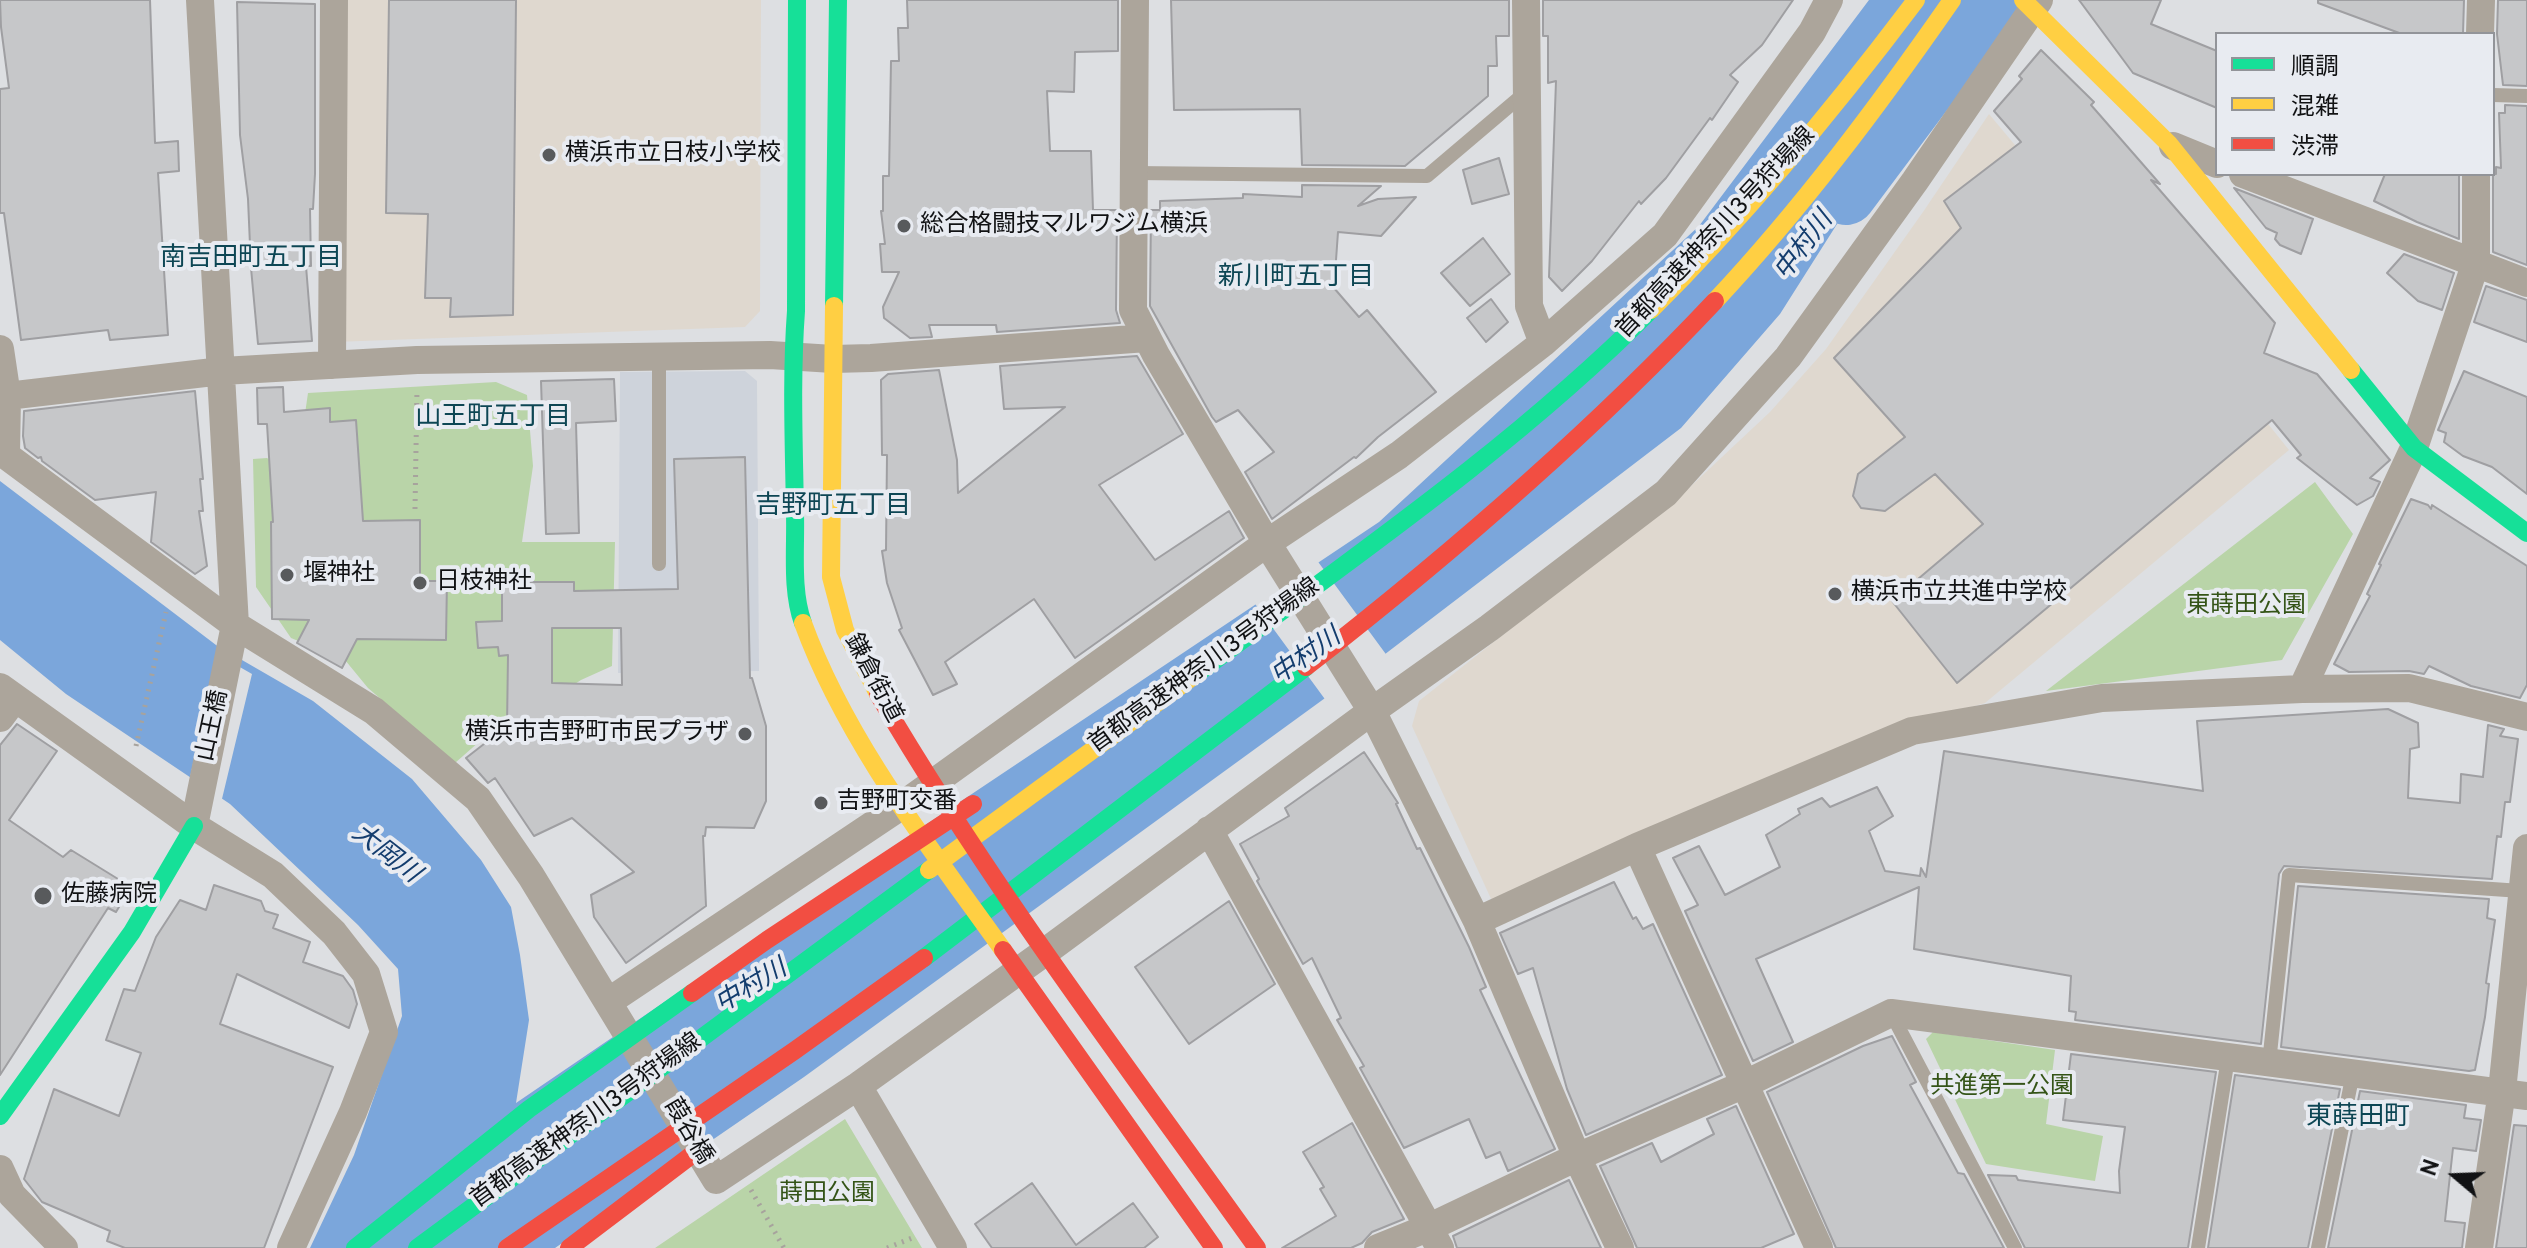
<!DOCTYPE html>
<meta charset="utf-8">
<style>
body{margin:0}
#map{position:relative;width:2527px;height:1248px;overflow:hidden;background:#dddfe2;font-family:Overpass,"Noto Sans JP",sans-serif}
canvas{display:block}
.legend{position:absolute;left:2215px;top:32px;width:280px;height:144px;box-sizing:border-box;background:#e8ebf1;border:2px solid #929499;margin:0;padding:10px 14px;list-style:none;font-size:24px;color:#111214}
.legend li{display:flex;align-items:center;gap:16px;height:40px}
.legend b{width:40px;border:2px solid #929499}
.north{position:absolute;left:2415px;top:1136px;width:80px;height:80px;-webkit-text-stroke:6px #e8ebf1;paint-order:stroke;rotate:289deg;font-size:22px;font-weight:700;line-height:32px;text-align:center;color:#111214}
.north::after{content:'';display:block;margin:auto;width:28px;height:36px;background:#111214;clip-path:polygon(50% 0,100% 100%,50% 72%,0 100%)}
</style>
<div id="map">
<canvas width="2527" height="1248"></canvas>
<ul class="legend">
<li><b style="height:10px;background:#16e098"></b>順調</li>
<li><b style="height:10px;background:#ffcf43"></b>混雑</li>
<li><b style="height:10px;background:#f24e42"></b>渋滞</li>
</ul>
<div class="north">N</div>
</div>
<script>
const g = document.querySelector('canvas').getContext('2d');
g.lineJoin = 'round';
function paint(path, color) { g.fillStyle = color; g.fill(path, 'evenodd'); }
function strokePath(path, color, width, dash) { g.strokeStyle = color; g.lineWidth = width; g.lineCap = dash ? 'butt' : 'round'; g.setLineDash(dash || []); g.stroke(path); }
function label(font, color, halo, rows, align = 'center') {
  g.font = font + ' Overpass,"Noto Sans JP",sans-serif'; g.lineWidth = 8; g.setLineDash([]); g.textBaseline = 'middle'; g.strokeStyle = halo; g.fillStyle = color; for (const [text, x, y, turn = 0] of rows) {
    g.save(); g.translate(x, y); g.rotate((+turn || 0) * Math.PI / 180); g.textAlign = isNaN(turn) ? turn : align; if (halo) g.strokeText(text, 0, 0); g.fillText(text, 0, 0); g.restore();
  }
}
const built = new Path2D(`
 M745 371 757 381 759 671 618 673 620 372Z`);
const education = new Path2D(`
 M339 0H761L760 311 745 327 334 342Z
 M1989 114 2219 389 2232 379 2289 450 1985 703 1870 736 1492 901 1412 726 1419 701 1690 487 1770 412 1826 349 1923 212Z`);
const green = new Path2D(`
 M496 382 527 395 533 466 522 542H615L612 666 581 680 544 704 496 727 455 763 368 688 345 660 291 638 256 587 253 459 267 458 296 476 308 393Z
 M2315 482 2353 534 2282 660 2046 691Z
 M1933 1032 2055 1050 2046 1124 2103 1136 2095 1181 1986 1164 1926 1039Z
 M845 1119 922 1248H655Z`);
const water = new Path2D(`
 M1869 0H1979L1780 314 1681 428 1376 661 804 1077 555 1248H310L354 1155 402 1016 398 969 358 925 230 804 66 694 0 640V481L216 645 313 701 412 779 481 860 511 907 520 955 529 1020 516 1103 873 860 1379 522 1699 226Z`);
const pier = new Path2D(`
 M1316 559 1388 657 1327 702 1253 601Z
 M217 654 252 674 221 803 189 782Z`);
const river = new Path2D(`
 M1846 195 1992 0`);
const building = new Path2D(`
 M0 0H150L155 143 178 141 179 171 158 173 168 335 110 340 108 330 21 340 4 213H0V89L9 88 1 27Z
 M389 0H516L513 315 450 317 451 298H425L428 214 386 213Z
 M907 0H1118V51L1075 52 1074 92 1047 91 1050 151H1091L1093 210H1117L1116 310 1120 323 997 332 996 325H929L932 337 910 338 884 318 883 307 899 272H882L880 244H885L881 211H883V176H889L891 61H899L898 28H908Z
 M1171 0H1509V36H1496L1497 66H1488V96L1405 166 1302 165 1300 109 1174 110Z
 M1543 0H1793L1762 45 1730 75 1738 82 1712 120 1710 118 1666 178 1641 204 1639 201 1592 261 1562 291 1549 277 1556 81 1548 83V36H1543Z
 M2079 0H2161L2151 24 2217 51V108L2133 73Z
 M2318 0H2464L2463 34H2402L2318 3Z
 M2498 0H2527V86L2503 85 2497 34Z
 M237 2 315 4V174L313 209H310L311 266H306L312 341 258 344 251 268 248 199 240 135Z
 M2041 50 2094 102 2091 105 2160 184 2151 180 2275 323 2264 353 2317 374 2390 460 2370 478 2380 482 2373 496 2357 505 2297 458 2301 455 2272 420 1957 683 1892 601 1983 524 1935 474 1885 511 1861 508 1853 496 1858 474 1905 437 1834 358 1961 228 1944 201 2021 142 1994 111 2022 79 2019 76Z
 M2505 105 2527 106V265L2493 252V174H2496V167L2501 168 2499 113H2505Z
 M1499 158 1509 194 1472 204 1463 170Z
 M2385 174H2459V239L2417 222 2374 201Z
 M1302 185 1381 186 1358 206 1378 199 1416 197 1381 236 1338 232 1334 288 1359 317 1367 310 1436 392 1378 437 1356 458 1354 457 1272 519 1245 472 1274 452 1238 410 1216 422 1212 417 1150 306 1151 210H1160V201L1243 198V194L1302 197Z
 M2234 188 2313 219 2301 254 2280 245 2275 239 2277 233 2266 228Z
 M1483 238 1510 274 1470 306 1441 273Z
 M2404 254 2454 273 2442 310 2418 301 2387 273Z
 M2486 286 2527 300V342L2474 322Z
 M1491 299 1508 322 1486 342 1467 318Z
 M1137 356 1183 434 1099 485 1155 560 1229 511 1244 538 1075 658 1034 599 945 662 957 684 933 695 899 630 902 628 887 583 882 551 886 550 887 455H882L881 380 888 374 939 370 957 460 958 493 1065 407 1004 409 1000 366Z
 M2464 371 2527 397V494L2492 467 2463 456 2444 442 2446 433 2438 430Z
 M614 379 616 421 576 423 579 533 546 534 541 381Z
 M283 387 284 412 330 408V422L356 420 363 521 420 520V581H447L446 640 357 639 342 668 297 643 309 620 272 619 271 522H273L267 424H258L257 388Z
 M195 391 203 479H200L203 511H199L207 566 195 574 151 542 156 492 95 500 42 461 41 457 38 458 25 448 23 436 24 411Z
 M745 457 750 678H752L766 726V801L754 828 706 827 705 836H703L706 906 626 963 594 917 591 895 634 872 572 818 534 836 495 778 488 783 466 758 507 726 508 655 499 656 498 647 478 648 476 622 502 621V582H574V591L678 589 674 459ZM552 628H621L622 685 552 683Z
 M2411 499 2428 505 2431 509 2432 505 2527 566V685L2520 698 2471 686 2429 666 2424 674 2409 671 2349 672 2334 664 2370 596 2367 594 2381 565 2379 564Z
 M2388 709 2418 723 2419 747 2410 749 2408 798 2460 803 2461 774 2483 777 2488 725 2504 729 2500 736 2518 739 2510 802H2505L2501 837 2497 836 2492 879 2284 866 2279 874 2261 1044 2075 1020 2076 1012 2069 1011 2071 976 1914 949 1919 887 1756 959 1793 1042 1753 1061 1685 911 1698 905 1673 858 1699 846 1725 895 1780 867 1766 835 1800 814 1798 809 1822 798 1830 807 1877 787 1893 816 1869 831 1885 871 1920 876 1921 868 1926 877 1944 751 2203 791 2197 721Z
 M17 724 57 751 9 820 63 857 71 850 131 887 116 912 108 908 0 1075V745Z
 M1364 752 1398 803 1396 804 1417 849 1420 848 1469 947 1486 987 1480 990 1555 1149 1508 1171 1500 1152 1486 1158 1469 1119 1404 1148 1360 1068 1364 1066 1337 1020 1341 1018 1312 958 1303 964 1257 881 1259 879 1240 844 1289 816 1285 808Z
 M1614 882 1633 919 1636 917 1643 929 1653 924 1722 1075 1586 1135 1567 1089 1533 968 1518 974 1500 933Z
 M214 885 261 901 265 911 278 915 273 928 310 942 303 962 343 976 353 990 357 1004 349 1028 237 974 220 1024 333 1067 264 1248H125L107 1241 110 1231 42 1202 24 1179 54 1089 119 1116 141 1053 106 1040 124 989 135 991 156 937 180 900 206 910Z
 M2298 886 2489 899 2487 918 2495 920 2486 983 2489 984 2485 1017 2475 1070 2469 1071 2281 1047Z
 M1229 901 1275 984 1189 1044 1135 967Z
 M1892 1036 1916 1082 1910 1085 1958 1173 1964 1174 2004 1248H1836L1767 1092 1863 1046Z
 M2071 1054 2216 1072 2188 1248H2025L1988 1175 2016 1176 2018 1180 2120 1193 2119 1171 2125 1127 2063 1120Z
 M2235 1075 2340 1089 2308 1248H2208Z
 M2360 1091 2466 1105 2464 1118 2481 1120 2476 1151 2453 1148 2445 1221 2465 1223 2462 1248H2328Z
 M1736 1106 1794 1234 1761 1248H1637L1600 1166 1652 1143 1661 1162 1714 1134 1707 1119Z
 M1352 1123 1404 1219 1372 1232 1362 1243 1351 1248H1282L1336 1216 1320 1189 1324 1187 1303 1152Z
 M2514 1125 2527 1126V1248H2496Z
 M1569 1180 1601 1248H1457L1453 1236Z
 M1032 1183 1076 1245 1133 1203 1158 1237 1144 1248H992L975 1224Z`);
const path = new Path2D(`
 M415 509 417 389
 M136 746 166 612
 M751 1190 784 1248
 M887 1248 912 1238`);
const lane = new Path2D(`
 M2493 95 2527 96
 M1134 173 1427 176 1526 92
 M659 564V357
 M1891 1013 2015 1248
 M2269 1063 2289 875 2521 891
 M2198 1248 2228 1058
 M2318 1248 2353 1073`);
const street = new Path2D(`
 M1135 0 1133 310 1156 355 1267 543 1372 711 1477 921 1577 1157 1620 1248
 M1526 0 1529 306 1543 343
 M2480 34 2481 0
 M2173 146 2217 164
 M2243 174 2527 283
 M0 349 7 396 6 455
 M332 365 334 0
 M7 396 222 371 417 360 770 355 833 359 871 358 1147 338
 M0 451 235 625 374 711 478 799 531 876 716 1180 858 1086 1045 952 1372 711 1489 628 1666 493 1788 357 1915 181 2039 0
 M0 687 194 826 273 875 334 933 366 974 384 1032 353 1112 291 1248
 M2302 689 2414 448 2476 262V174
 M0 718 15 698
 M194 826 235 625 200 0
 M1209 830 1440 1248
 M1637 847 1819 1248
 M1477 921 1637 847 1912 731 2102 698 2302 689 2409 688 2527 717
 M608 1002 901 806 1267 543 1399 455 1543 343 1665 235 1812 32 1829 0
 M858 1086 953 1248
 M0 1169 12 1195 64 1248
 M1378 1248 1430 1227 1577 1157 1745 1084 1891 1013 2527 1096
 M2479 1248 2502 1091 2527 848`);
const fast = new Path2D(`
 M797 0 796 311C791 378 794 446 795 514 796 549 791 590 803 623
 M834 306 838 0
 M2351 370 2414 448 2527 533
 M1199 672C1354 557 1515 446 1651 310
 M924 958 1306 667
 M0 1116 132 932 194 826
 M355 1248 529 1109 692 993
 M417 1248 929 870`);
const slow = new Path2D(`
 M2023 0 2169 144 2351 370
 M1715 301C1802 208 1879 105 1952 0
 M834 306 831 577 845 630 878 694
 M1651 310C1748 213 1834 109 1916 0
 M803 623C846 741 931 849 1003 950
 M929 870 1199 672`);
const jam = new Path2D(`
 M1306 667C1451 554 1589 435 1715 301
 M878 694C991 887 1127 1066 1257 1248
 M1003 950 1214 1248
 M692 993 767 940 973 804
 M507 1248 794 1051 924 958
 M569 1248 693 1154`);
const markers = [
 [549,155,8,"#585a5c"],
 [904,226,8,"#585a5c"],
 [287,575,8,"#585a5c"],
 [420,583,8,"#585a5c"],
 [1835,594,8,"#585a5c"],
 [745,734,8,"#585a5c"],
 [821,803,8,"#585a5c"],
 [43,896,10,"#585a5c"]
];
const poiNames = [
 ["横浜市立日枝小学校",565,155],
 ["総合格闘技マルワジム横浜",920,226],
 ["堰神社",303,575],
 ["日枝神社",436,583],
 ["横浜市立共進中学校",1851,594],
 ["横浜市吉野町市民プラザ",729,734,"right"],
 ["吉野町交番",837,803],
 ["佐藤病院",61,896]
];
const streetNames = [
 ["首都高速神奈川3号狩場線",1717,234,-47],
 ["首都高速神奈川3号狩場線",1205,667,-36],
 ["鎌倉街道",872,679,62],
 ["山王橋",214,726,-78],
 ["首都高速神奈川3号狩場線",587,1122,-36],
 ["葭谷橋",687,1132,59]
];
const parkNames = [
 ["東蒔田公園",2246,607],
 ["共進第一公園",2002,1088],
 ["蒔田公園",827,1195]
];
const waterNames = [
 ["中村川",1805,247,-53],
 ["中村川",1307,658,-35],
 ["大岡川",385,855,38],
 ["中村川",752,988,-31]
];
const neighbourhoodNames = [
 ["南吉田町五丁目",251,260],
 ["新川町五丁目",1296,279],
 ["山王町五丁目",493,419],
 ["吉野町五丁目",833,508],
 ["東蒔田町",2358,1119]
];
paint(built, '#ced3db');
paint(education, '#dfd8cf');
paint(green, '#b9d4a8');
paint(water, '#7ba6db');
paint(pier, '#dddfe2');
strokePath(river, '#7ba6db', 60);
paint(building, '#c6c7c9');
strokePath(building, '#9f9fa2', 2);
strokePath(path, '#a7a39d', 5, [2, 6]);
strokePath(lane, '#aca59b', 14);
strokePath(street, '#aca59b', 28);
strokePath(fast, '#16e098', 18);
strokePath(slow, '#ffcf43', 18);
strokePath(jam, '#f24e42', 18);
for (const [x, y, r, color] of markers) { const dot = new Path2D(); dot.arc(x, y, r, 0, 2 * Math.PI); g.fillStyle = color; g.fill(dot); strokePath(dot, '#e8ebf1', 3); }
label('24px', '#111214', '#e8ebf1', poiNames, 'left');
label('24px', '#111214', '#e8ebf1', streetNames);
label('24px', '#345417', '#e8ebf1', parkNames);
label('italic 26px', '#143d6e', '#e8ebf1', waterNames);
label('26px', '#0d4654', '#e8ebf1', neighbourhoodNames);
</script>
